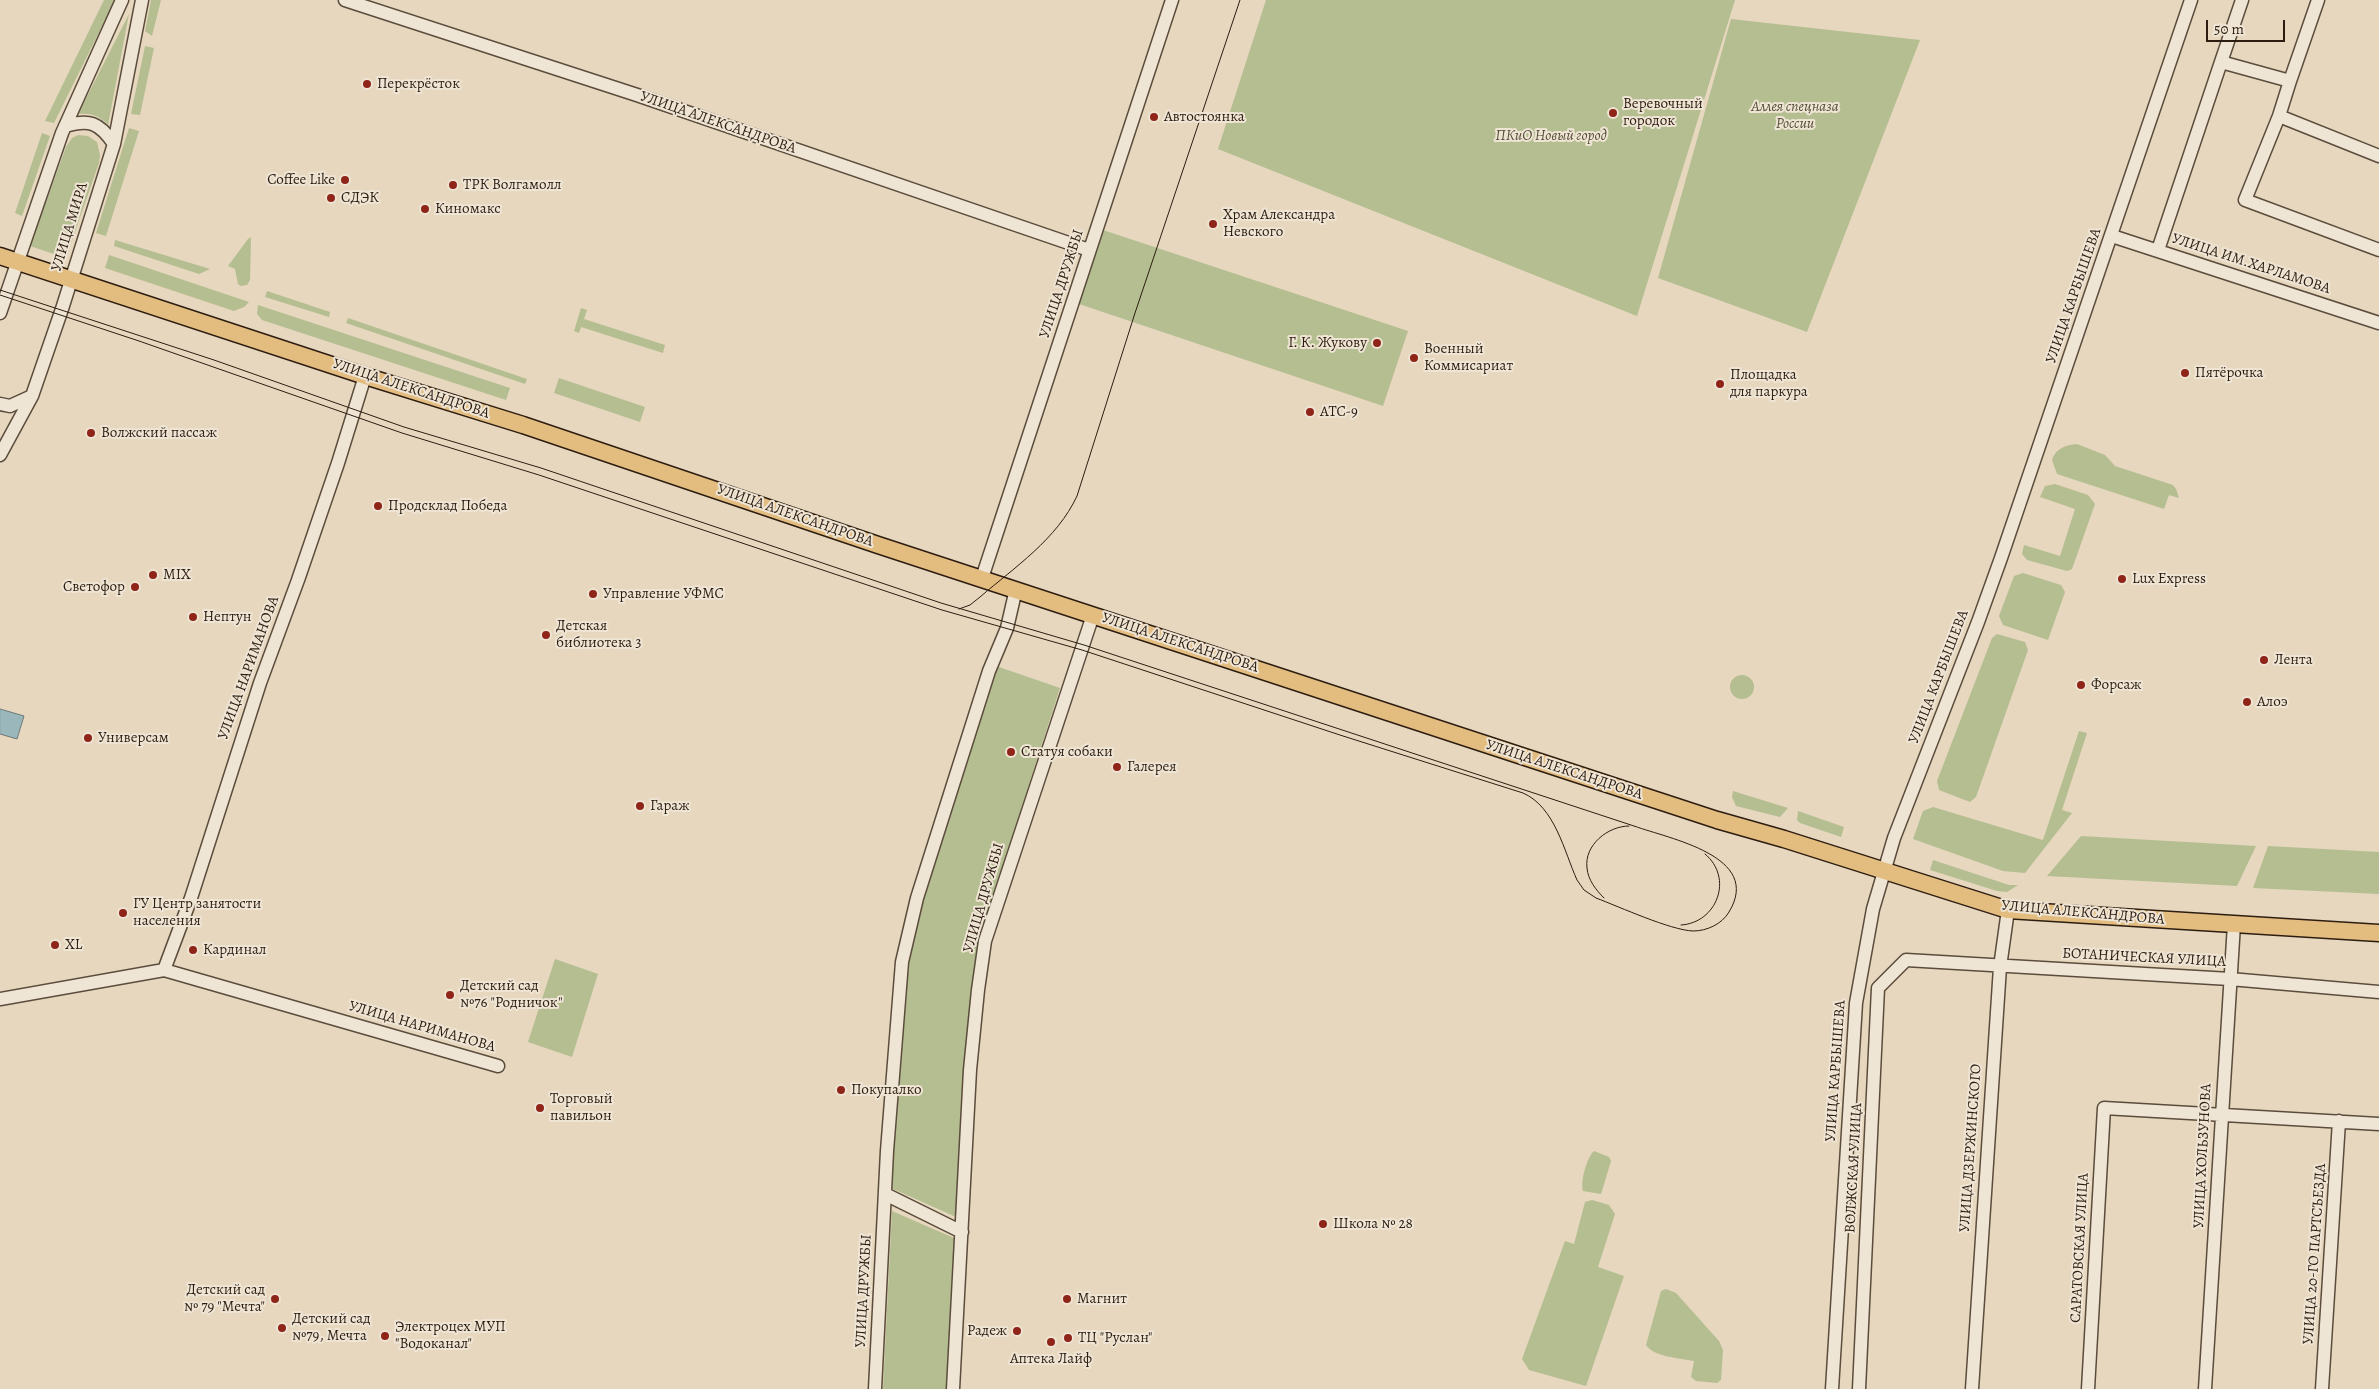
<!DOCTYPE html>
<meta charset="utf-8">
<style>
body{margin:0}
#map{position:relative;width:2379px;height:1389px;overflow:hidden;background:#e6d7be;font-family:Alegreya,serif}
canvas{display:block}
.scale{position:absolute;left:2206px;top:20px;width:79px;height:22px;box-sizing:border-box;border:2px solid #2d1d11;border-top:0;padding-left:6px;font-size:15px;line-height:18px;white-space:nowrap;color:#2d1d11;-webkit-text-stroke:4px #efe5d5;paint-order:stroke}
</style>
<div id="map">
<canvas width="2379" height="1389"></canvas>
<div class="scale">50 m</div>
</div>
<script>
const g = document.querySelector('canvas').getContext('2d');
g.lineJoin = 'round';
function paint(path, color) { g.fillStyle = color; g.fill(path, 'evenodd'); }
function strokePath(path, color, width, dash) { g.strokeStyle = color; g.lineWidth = width; g.lineCap = dash ? 'butt' : 'round'; g.setLineDash(dash || []); g.stroke(path); }
function label(font, color, halo, rows, align = 'center') {
  g.font = font + ' Alegreya,serif'; g.lineWidth = 4; g.setLineDash([]); g.textBaseline = 'middle'; g.strokeStyle = halo; g.fillStyle = color; for (const [text, x, y, turn = 0] of rows) {
    g.save(); g.translate(x, y); g.rotate((+turn || 0) * Math.PI / 180); g.textAlign = isNaN(turn) ? turn : align; if (halo) g.strokeText(text, 0, 0); g.fillText(text, 0, 0); g.restore();
  }
}
const green = new Path2D(`
 M104 0H115L54 123 45 121Z
 M151 0H161L152 36 145 31Z
 M1266 0H1735L1637 316 1218 149Z
 M129 14 108 125C99 115 90 113 78 114Z
 M1731 19 1920 40 1807 332 1658 278Z
 M145 46 154 48 140 115 131 114Z
 M129 128 139 131 106 236 96 233Z
 M42 133 50 136 22 216 15 213Z
 M78 135 88 136 97 142 100 155 99 163 66 258 30 246 66 147 72 138Z
 M1103 230 1408 331 1383 406 1079 304Z
 M251 237 250 280 247 285 241 286 238 284 235 269 228 266 248 239Z
 M115 240 210 269 199 274 114 246Z
 M109 255 249 302 244 307 234 311 105 268Z
 M267 291 330 312 329 317 265 297Z
 M258 305 510 388 506 400 262 320 257 314Z
 M581 308 587 310 584 319 665 345 663 353 581 327 579 333 574 331Z
 M348 318 527 379 525 384 346 323Z
 M559 378 645 407 640 422 554 393Z
 M2077 444 2105 455 2115 466 2173 485 2176 489 2179 498 2169 495 2164 509 2057 474 2052 460C2056 448 2066 445 2077 444Z
 M2055 484 2088 495 2095 504 2072 569 2067 571 2027 560 2022 554 2024 545 2060 556 2075 509 2040 497 2045 486Z
 M2023 573 2061 585 2065 592 2048 640 2003 625 1999 616 2014 576Z
 M1997 634 2025 642 2028 650 1976 797 1970 802 1939 790 1937 781 1992 638Z
 M996 666 1060 688 979 940 956 1217 891 1188 900 1030 908 963 922 899Z
 M1730 687a12 12 0 1 1 24 0a12 12 0 1 1-24 0Z
 M2079 731 2087 733 2062 810 2072 813 2025 873 2003 871 1913 839 1923 811 1933 807 2043 840Z
 M1733 791 1788 808 1780 817 1736 806 1732 797Z
 M1798 811 1844 827 1841 837 1800 823 1797 820Z
 M2081 836 2256 846 2237 886 2047 876Z
 M2268 846 2379 852V894L2253 888Z
 M1933 860 2009 885H2018L2007 892 1997 891 1930 870Z
 M555 959 598 974 572 1057 528 1042Z
 M1594 1151 1609 1157 1611 1161 1601 1194 1583 1191C1580 1182 1587 1157 1594 1151Z
 M1592 1200 1609 1205 1615 1214 1598 1267 1624 1276 1586 1386 1529 1370 1522 1359 1565 1241 1574 1244 1585 1202Z
 M892 1211 954 1238 946 1389H883Z
 M1666 1289 1676 1293 1719 1341 1723 1350 1721 1380 1717 1383 1696 1381 1691 1377 1694 1361C1679 1358 1654 1357 1646 1345L1661 1291Z`);
const water = new Path2D(`
 M0 709 24 716 17 739 0 734Z`);
const minor = new Path2D(`
 M345 0 637 95 1089 250
 M2242 0 2221 62 2290 81 2318 0
 M2290 81 2279 116 2245 200 2379 250
 M2279 116 2379 156
 M65 126C89 119 99 122 114 144
 M2112 236 2379 323
 M2158 250 2221 62
 M0 313 62 133 122 0
 M0 404 10 406 32 396
 M0 455 32 396 62 309 114 144 142 0
 M982 578 1172 0
 M164 970 191 898 260 683 298 580 338 463 365 376
 M0 999 164 970 498 1066
 M885 1194 962 1232
 M875 1389 887 1151 902 962 917 898 989 671 1007 628 1016 589
 M953 1389 970 1070 978 990 985 941 1093 615
 M1832 1389 1856 1003 1873 909 1894 838 1978 622 2001 558 2191 0
 M1859 1389 1878 988 1906 960 2230 979 2379 992
 M1972 1389 2000 967 2008 910
 M2088 1389 2104 1108 2379 1124
 M2205 1389 2234 924
 M2322 1389 2339 1121`);
const major = new Path2D(`
 M0 256 365 376 523 425 878 545 1717 820 1784 839 2008 910 2379 933`);
const tram = new Path2D(`
 M0 290 214 360 404 427 541 468 941 603 1084 645 1634 826C1670 839 1763 856 1729 912 1722 924 1707 931 1693 931 1670 930 1620 907 1596 898L1584 890 1577 880C1564 851 1555 807 1523 793L1343 736 1082 650 942 610 539 475 402 433 139 341 0 295
 M959 609 970 605 980 597C1015 567 1057 539 1077 496L1135 313 1240 0
 M1604 898C1596 890 1588 880 1587 868 1584 845 1608 826 1629 826
 M1681 925C1717 923 1734 878 1705 854`);
const markers = [
 [367,84,5,"#8f2418"],
 [1613,113,5,"#8f2418"],
 [1154,117,5,"#8f2418"],
 [345,180,5,"#8f2418"],
 [453,185,5,"#8f2418"],
 [331,198,5,"#8f2418"],
 [425,209,5,"#8f2418"],
 [1213,224,5,"#8f2418"],
 [1377,343,5,"#8f2418"],
 [1414,358,5,"#8f2418"],
 [2185,373,5,"#8f2418"],
 [1720,384,5,"#8f2418"],
 [1310,412,5,"#8f2418"],
 [91,433,5,"#8f2418"],
 [378,506,5,"#8f2418"],
 [153,575,5,"#8f2418"],
 [2122,579,5,"#8f2418"],
 [135,587,5,"#8f2418"],
 [593,594,5,"#8f2418"],
 [193,617,5,"#8f2418"],
 [546,635,5,"#8f2418"],
 [2264,660,5,"#8f2418"],
 [2081,685,5,"#8f2418"],
 [2247,702,5,"#8f2418"],
 [88,738,5,"#8f2418"],
 [1011,752,5,"#8f2418"],
 [1117,767,5,"#8f2418"],
 [640,806,5,"#8f2418"],
 [123,913,5,"#8f2418"],
 [55,945,5,"#8f2418"],
 [193,950,5,"#8f2418"],
 [450,995,5,"#8f2418"],
 [841,1090,5,"#8f2418"],
 [540,1108,5,"#8f2418"],
 [1323,1224,5,"#8f2418"],
 [275,1299,5,"#8f2418"],
 [1067,1299,5,"#8f2418"],
 [282,1328,5,"#8f2418"],
 [1017,1331,5,"#8f2418"],
 [385,1336,5,"#8f2418"],
 [1068,1338,5,"#8f2418"],
 [1051,1342,5,"#8f2418"]
];
const poiNames = [
 ["Перекрёсток",377,84],
 ["Веревочный",1623,104],
 ["городок",1623,121],
 ["Автостоянка",1164,117],
 ["Coffee Like",335,180,"right"],
 ["ТРК Волгамолл",463,185],
 ["СДЭК",341,198],
 ["Киномакс",435,209],
 ["Храм Александра",1223,215],
 ["Невского",1223,232],
 ["Г. К. Жукову",1367,343,"right"],
 ["Военный",1424,349],
 ["Коммисариат",1424,366],
 ["Пятёрочка",2195,373],
 ["Площадка",1730,375],
 ["для паркура",1730,392],
 ["АТС-9",1320,412],
 ["Волжский пассаж",101,433],
 ["Продсклад Победа",388,506],
 ["MIX",163,575],
 ["Lux Express",2132,579],
 ["Светофор",125,587,"right"],
 ["Управление УФМС",603,594],
 ["Нептун",203,617],
 ["Детская",556,626],
 ["библиотека 3",556,643],
 ["Лента",2274,660],
 ["Форсаж",2091,685],
 ["Алоэ",2257,702],
 ["Универсам",98,738],
 ["Статуя собаки",1021,752],
 ["Галерея",1127,767],
 ["Гараж",650,806],
 ["ГУ Центр занятости",133,904],
 ["населения",133,921],
 ["XL",65,945],
 ["Кардинал",203,950],
 ["Детский сад",460,986],
 ["№76 \"Родничок\"",460,1003],
 ["Покупалко",851,1090],
 ["Торговый",550,1099],
 ["павильон",550,1116],
 ["Школа № 28",1333,1224],
 ["Детский сад",265,1290,"right"],
 ["№ 79 \"Мечта\"",265,1307,"right"],
 ["Магнит",1077,1299],
 ["Детский сад",292,1319],
 ["№79, Мечта",292,1336],
 ["Электроцех МУП",395,1327],
 ["\"Водоканал\"",395,1344],
 ["Радеж",1007,1331,"right"],
 ["ТЦ \"Руслан\"",1078,1338],
 ["Аптека Лайф",1051,1359,"center"]
];
const parkNames = [
 ["Аллея спецназа",1795,107],
 ["России",1795,124],
 ["ПКиО Новый город",1551,136]
];
const streetNames = [
 ["УЛИЦА АЛЕКСАНДРОВА",718,123,19],
 ["УЛИЦА МИРА",70,227,-73],
 ["УЛИЦА ИМ.ХАРЛАМОВА",2251,264,18],
 ["УЛИЦА ДРУЖБЫ",1062,284,-72],
 ["УЛИЦА КАРБЫШЕВА",2074,296,-71],
 ["УЛИЦА АЛЕКСАНДРОВА",411,389,18],
 ["УЛИЦА АЛЕКСАНДРОВА",795,516,19],
 ["УЛИЦА АЛЕКСАНДРОВА",1180,643,18],
 ["УЛИЦА НАРИМАНОВА",249,668,-70],
 ["УЛИЦА КАРБЫШЕВА",1939,677,-69],
 ["УЛИЦА АЛЕКСАНДРОВА",1564,770,18],
 ["УЛИЦА ДРУЖБЫ",984,898,-74],
 ["УЛИЦА АЛЕКСАНДРОВА",2083,913,5],
 ["БОТАНИЧЕСКАЯ УЛИЦА",2144,958,3],
 ["УЛИЦА НАРИМАНОВА",422,1027,16],
 ["УЛИЦА КАРБЫШЕВА",1836,1071,-86],
 ["УЛИЦА ДЗЕРЖИНСКОГО",1971,1148,-86],
 ["УЛИЦА ХОЛЬЗУНОВА",2203,1156,-87],
 ["ВОЛЖСКАЯ УЛИЦА",1854,1168,-87],
 ["САРАТОВСКАЯ УЛИЦА",2080,1248,-87],
 ["УЛИЦА 20-ГО ПАРТСЪЕЗДА",2315,1254,-86],
 ["УЛИЦА ДРУЖБЫ",864,1291,-87]
];
paint(green, '#b4be91');
paint(water, '#9ab7bc');
strokePath(water, '#6e7978', 1);
strokePath(minor, '#5b4c3c', 15);
strokePath(major, '#2d1d11', 19);
strokePath(minor, '#efe5d5', 12);
strokePath(major, '#e3bc7f', 16);
strokePath(tram, '#2d1d11', 1);
for (const [x, y, r, color] of markers) { const dot = new Path2D(); dot.arc(x, y, r, 0, 2 * Math.PI); g.fillStyle = color; g.fill(dot); strokePath(dot, '#efe5d5', 2); }
label('15px', '#2d1d11', '#efe5d5', poiNames, 'left');
label('italic 15px', '#564d37', '#efe5d5', parkNames);
label('15px', '#2d1d11', '#efe5d5', streetNames);
</script>
